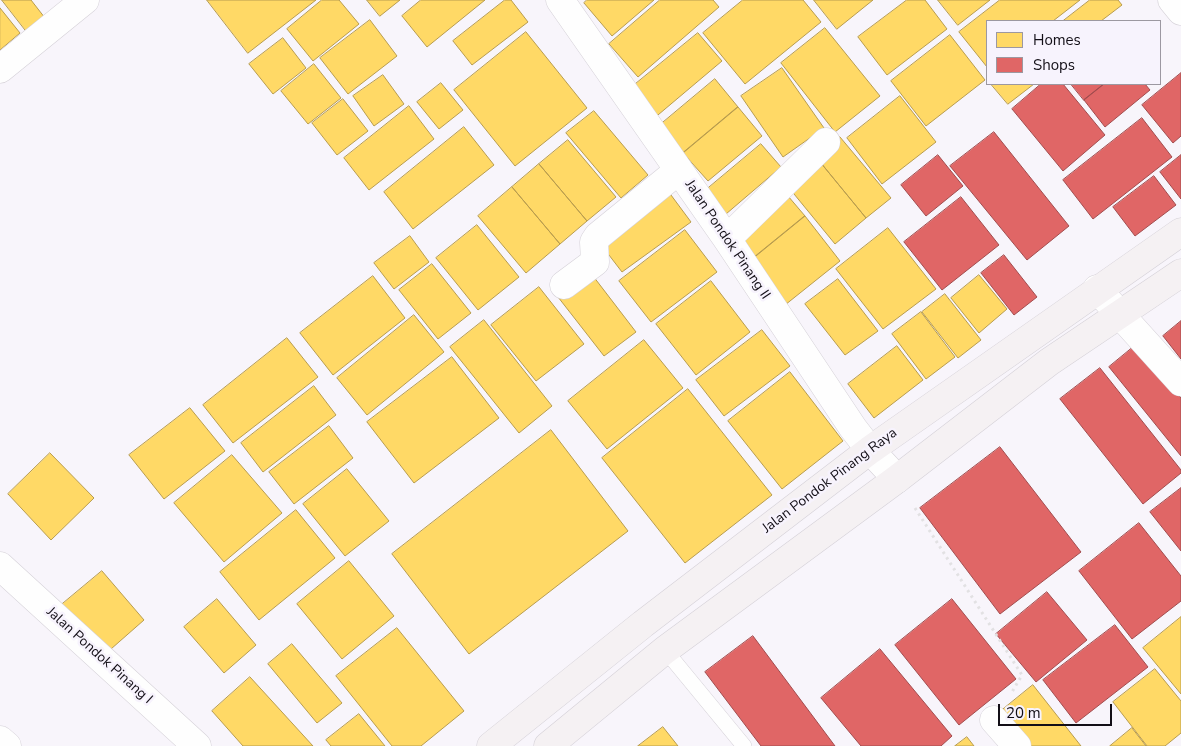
<!DOCTYPE html>
<style>
body{margin:0}
#map{position:relative;width:1181px;height:746px;overflow:hidden;background:#f8f5fb;font-family:"Nunito Sans",sans-serif}
canvas{display:block}
.legend{position:absolute;left:986px;top:20px;width:175px;height:65px;box-sizing:border-box;background:#f7f3fd;border:1px solid #9c98a1;margin:0;padding:6px 9px;list-style:none;font-size:15px;color:#130f17}
.legend li{display:flex;align-items:center;gap:10px;height:25px}
.legend b{width:25px;border:1px solid #9c98a1}
.scale{position:absolute;left:998px;top:704px;width:114px;height:22px;box-sizing:border-box;border:2px solid #130f17;border-top:0;padding-left:6px;font-size:15px;line-height:18px;white-space:nowrap;color:#130f17;-webkit-text-stroke:4px #f7f3fd;paint-order:stroke}
</style>
<div id="map">
<canvas width="1181" height="746"></canvas>
<ul class="legend">
<li><b style="height:14px;background:#ffd966"></b>Homes</li>
<li><b style="height:14px;background:#e06666"></b>Shops</li>
</ul>
<div class="scale">20 m</div>
</div>
<script>
const g = document.querySelector('canvas').getContext('2d');
g.lineJoin = 'round';
function paint(path, color) { g.fillStyle = color; g.fill(path, 'evenodd'); }
function strokePath(path, color, width, dash) { g.strokeStyle = color; g.lineWidth = width; g.lineCap = dash ? 'butt' : 'round'; g.setLineDash(dash || []); g.stroke(path); }
function label(font, color, halo, rows, align = 'center') {
  g.font = font + ' "Nunito Sans",sans-serif'; g.lineWidth = 5; g.setLineDash([]); g.textBaseline = 'middle'; g.strokeStyle = halo; g.fillStyle = color; for (const [text, x, y, turn = 0] of rows) {
    g.save(); g.translate(x, y); g.rotate((+turn || 0) * Math.PI / 180); g.textAlign = isNaN(turn) ? turn : align; if (halo) g.strokeText(text, 0, 0); g.fillText(text, 0, 0); g.restore();
  }
}
const homes = new Path2D(`
 M2 0H31L45 18 27 32Z
 M207 0H316L248 53Z
 M322 0H339L359 24 313 61 287 29Z
 M367 0H400L380 16Z
 M421 0H485L427 47 402 16Z
 M505 0H511L528 22 472 65 453 41Z
 M587 0H654L612 36 584 3Z
 M660 0H713L719 7 638 77 609 44Z
 M743 0H803L821 22 745 84 703 33Z
 M814 0H873L837 29Z
 M907 0H925L947 29 887 75 858 37Z
 M938 0H990L958 25Z
 M1000 0H1080L1053 21H987V67L959 32Z
 M1090 0H1118L1122 5 1101 21H1063Z
 M0 8 20 33 0 50Z
 M370 20 397 56 348 94 320 58Z
 M825 28 880 96 835 132 781 63Z
 M526 32 587 108 515 166 454 90Z
 M698 33 722 61 652 120 627 91Z
 M950 35 985 80 926 126 891 81Z
 M283 38 306 68 273 94 249 64Z
 M314 64 341 98 308 124 281 91Z
 M782 68 824 128 783 157 741 96Z
 M383 75 404 104 374 126 353 96Z
 M715 79 738 107 683 153 660 125Z
 M441 83 463 110 439 129 417 102Z
 M991 84H1034L1008 104Z
 M900 96 936 142 882 184 847 138Z
 M343 99 368 131 337 155 312 123Z
 M409 106 434 139 369 190 344 158Z
 M738 107 762 136 708 181 683 153Z
 M594 111 648 175 621 198 566 133Z
 M464 127 494 165 413 229 384 192Z
 M840 137 891 198 866 218 816 157Z
 M568 140 616 197 587 221 539 164Z
 M761 144 781 167 726 214 706 190Z
 M816 157 866 218 835 244 785 183Z
 M539 164 587 221 560 244 512 187Z
 M512 187 560 244 526 273 478 216Z
 M668 191 691 222 622 272 599 242Z
 M788 196 805 216 751 260 734 240Z
 M805 216 840 261 785 305 751 260Z
 M477 225 519 277 478 310 436 258Z
 M888 228 936 289 883 329 836 269Z
 M685 230 717 272 651 322 619 281Z
 M410 236 429 262 394 289 374 263Z
 M432 264 471 313 438 339 399 290Z
 M590 272 636 332 604 356 558 297Z
 M979 275 1007 309 979 333 951 298Z
 M373 276 405 318 333 375 300 333Z
 M838 279 878 331 845 355 805 304Z
 M711 281 750 332 696 375 656 324Z
 M539 287 584 344 536 381 491 325Z
 M945 294 981 340 958 358 922 312Z
 M921 312 955 357 926 379 892 334Z
 M414 315 444 352 367 415 337 378Z
 M484 320 552 406 519 433 450 347Z
 M762 330 790 366 724 416 696 380Z
 M287 338 318 377 233 443 203 405Z
 M644 340 683 388 607 449 568 401Z
 M897 346 923 380 874 418 848 384Z
 M452 357 499 418 414 483 367 422Z
 M790 372 843 441 782 489 728 421Z
 M314 386 336 415 263 472 241 443Z
 M688 389 772 495 685 563 602 458Z
 M190 408 225 451 164 499 129 455Z
 M329 426 353 458 294 504 269 472Z
 M551 430 628 531 469 654 392 554Z
 M50 453 94 498 51 540 8 494Z
 M232 455 282 513 224 562 174 503Z
 M347 469 389 521 345 556 303 504Z
 M296 510 335 558 259 620 220 572Z
 M349 561 394 616 342 659 297 604Z
 M102 571 144 620 103 656 60 606Z
 M217 599 256 645 224 673 184 627Z
 M1181 617V694L1143 648Z
 M397 628 464 711 421 746H392L336 676Z
 M292 644 342 703 317 723 268 664Z
 M1155 669 1181 701V733L1165 746H1147L1113 702Z
 M250 677 313 746H243L212 711Z
 M1033 685 1081 746H1028L1001 711Z
 M359 714 385 746H331L326 740Z
 M663 727 678 746H638Z
 M1132 728 1146 746H1110Z
 M967 737 974 746H955Z`);
const shops = new Path2D(`
 M1181 73V136L1173 143 1142 105Z
 M1041 84H1063L1105 135 1063 171 1012 109Z
 M1071 84H1104L1084 100Z
 M1104 84H1145L1150 90 1105 127 1084 100Z
 M1142 118 1172 157 1093 219 1063 180Z
 M994 132 1069 226 1027 260 950 166Z
 M938 155 963 186 926 216 901 185Z
 M1181 155V199L1160 172Z
 M1154 176 1176 205 1135 236 1113 207Z
 M961 197 999 245 942 290 904 242Z
 M1004 255 1037 297 1014 315 981 273Z
 M1181 321V359L1163 336Z
 M1137 344 1181 398V456L1109 367Z
 M1100 368 1181 470V473L1143 504 1060 399Z
 M1000 447 1081 552 1000 614 920 508Z
 M1181 488V551L1150 512Z
 M1139 523 1181 576V601L1132 639 1079 571Z
 M1047 592 1087 640 1036 682 996 634Z
 M952 599 1016 679 959 725 895 645Z
 M1115 625 1148 667 1076 723 1043 680Z
 M753 636 835 746H761L705 672Z
 M880 649 952 736 941 746H861L821 698Z`);
const path = new Path2D(`
 M915 508 1022 675 1012 692`);
const service = new Path2D(`
 M665 650 744 746`);
const minor = new Path2D(`
 M560 0 727 239 853 428 870 450 897 479
 M1172 0 1181 11
 M0 69 85 0
 M727 239 826 142
 M564 285 595 262 594 242 598 236 679 170
 M1097 289 1181 382
 M0 566 197 746
 M994 720 1017 746
 M0 740 7 746`);
const secondary = new Path2D(`
 M491 746 643 624 870 450 1181 232
 M548 746 665 650 897 479 1049 362 1181 273`);
const streetNames = [
 ["Jalan Pondok Pinang II",727,240,56],
 ["Jalan Pondok Pinang Raya",830,481,-37],
 ["Jalan Pondok Pinang I",99,656,42]
];
paint(homes, '#ffd966');
strokePath(homes, '#b89c4e', 1);
paint(shops, '#e06666');
strokePath(shops, '#a24c4e', 1);
strokePath(service, '#d4d0d7', 16);
strokePath(minor, '#d4d0d7', 29);
strokePath(secondary, '#d4d0d7', 29);
strokePath(path, '#e2e1e3', 3, [2.5, 4]);
strokePath(service, '#fefefe', 15);
strokePath(minor, '#fefefe', 28);
strokePath(secondary, '#f5f1f3', 28);
label('14px', '#130f17', '#f7f3fd', streetNames);
</script>
